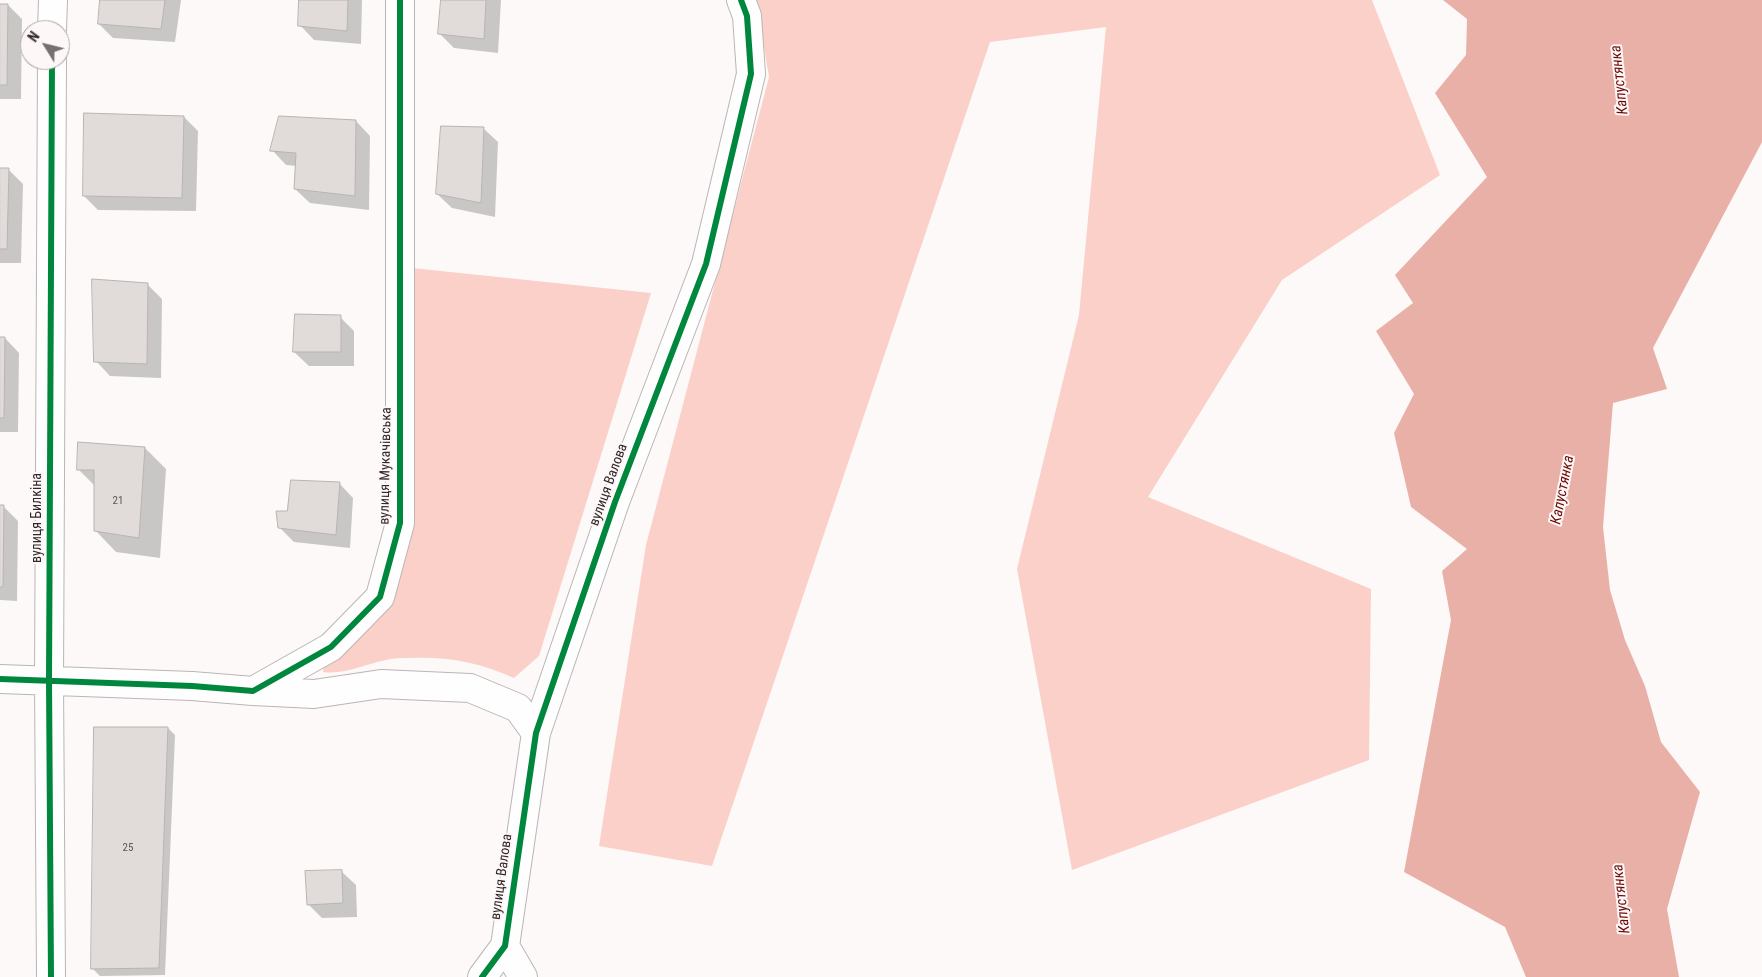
<!DOCTYPE html>
<meta charset="utf-8">
<style>
body{margin:0}
#map{position:relative;width:1762px;height:977px;overflow:hidden;background:#fcf9f8;font-family:"Roboto Condensed",sans-serif}
canvas{display:block}
.north{position:absolute;left:20px;top:20px;width:50px;height:50px;box-sizing:border-box;background:#fdf8f7;border:1px solid #aba4a3;border-radius:50%;rotate:306deg;font-size:14px;font-weight:700;line-height:20px;text-align:center;color:#312726}
.north::after{content:'';display:block;margin:auto;width:18px;height:22px;background:#787070;clip-path:polygon(50% 0,100% 100%,50% 72%,0 100%)}
</style>
<div id="map">
<canvas width="1762" height="977"></canvas>
<div class="north">N</div>
</div>
<script>
const g = document.querySelector('canvas').getContext('2d');
g.lineJoin = 'round';
function paint(path, color) { g.fillStyle = color; g.fill(path, 'evenodd'); }
function strokePath(path, color, width, dash) { g.strokeStyle = color; g.lineWidth = width; g.lineCap = dash ? 'butt' : 'round'; g.setLineDash(dash || []); g.stroke(path); }
function label(font, color, halo, rows, align = 'center') {
  g.font = font + ' "Roboto Condensed",sans-serif'; g.lineWidth = 4; g.setLineDash([]); g.textBaseline = 'middle'; g.strokeStyle = halo; g.fillStyle = color; for (const [text, x, y, turn = 0] of rows) {
    g.save(); g.translate(x, y); g.rotate((+turn || 0) * Math.PI / 180); g.textAlign = isNaN(turn) ? turn : align; if (halo) g.strokeText(text, 0, 0); g.fillText(text, 0, 0); g.restore();
  }
}
const green = new Path2D(`
 M756 0H1372L1440 175 1282 280 1148 497 1371 589 1369 760 1072 870 1017 569 1079 315 1106 27 990 42 712 866 599 846 646 545 769 77Z
 M412 268 651 293 539 656 514 678C479 662 447 656 409 658 402 658 394 658 386 660 365 664 345 675 323 672L324 661 390 603Z`);
const water = new Path2D(`
 M1443 0H1762V142L1653 348 1667 389 1613 403 1603 527 1610 590 1625 640 1645 686 1661 742 1700 792 1667 909 1679 977H1526L1505 927 1404 872 1451 620 1442 571 1467 549 1411 507 1394 433 1414 394 1376 331 1413 303 1395 275 1487 177 1435 93 1466 55 1467 19Z`);
const shadow = new Path2D(`
 M101 0H181L175 42 113 38 99 24Z
 M301 0H362L361 44 314 40 300 25Z
 M442 0H501L498 53 454 48 439 33Z
 M0 5H8L22 19 21 99H0Z
 M184 117 198 131 196 211 98 210 84 196Z
 M356 121 370 136 369 210 310 203 295 189 297 166 286 165 272 150Z
 M483 128 498 142 495 217 452 208 437 194Z
 M0 169H8L23 184 21 263H0Z
 M147 284 162 299 161 378 110 376 96 361Z
 M340 317 354 331V366H309L294 352Z
 M0 338H5L19 353 18 432H0Z
 M145 448 166 469 160 558 116 552 95 530V486L78 469Z
 M339 483 353 498 350 548 294 542 279 527 288 512Z
 M0 507H4L18 521 17 601 0 600Z
 M168 728 175 735 165 975 100 976 93 969Z
 M341 871 356 885 357 917 322 918 308 904Z`);
const building = new Path2D(`
 M100 0H165L161 29 98 24Z
 M299 0H348L347 31 298 26Z
 M441 0H486L484 39 438 34Z
 M0 4H8L7 85H0Z
 M84 113 184 116 182 198 83 196Z
 M279 116 356 120 355 196 294 189 296 153 270 151Z
 M441 126 484 127 481 203 436 194Z
 M0 168H9L7 249H0Z
 M92 279 148 283 147 364 94 362Z
 M295 314 341 315V352H293Z
 M0 337H5L4 418H0Z
 M78 442 145 447 139 538 94 531V470H77Z
 M291 480 340 482 336 535 278 528 276 511H287Z
 M0 505H4L3 587H0Z
 M94 727H168L159 968 91 969Z
 M342 870 343 903 307 905 305 871Z`);
const minor = new Path2D(`
 M52 30 53 0
 M0 679 192 686 253 691 331 647 380 597 400 523V0
 M253 691 314 694 381 684 470 688 518 708 536 733
 M505 946 523 977
 M51 977 49 680 52 60
 M482 977 505 946 536 733 615 502 706 264 751 74 747 16 741 0`);
const cycleway = new Path2D(`
 M0 679 192 686 253 691 331 647 380 597 400 523V0
 M51 977 49 680 52 60
 M482 977 505 946 536 733 615 502 706 264 751 74 747 16 741 0`);
const numberNames = [
 ["21",118,501],
 ["25",128,848]
];
const streetNames = [
 ["вулиця Мукачівська",386,466,-89],
 ["вулиця Валова",609,485,-70],
 ["вулиця Билкіна",37,518,-90],
 ["вулиця Валова",502,877,-82]
];
const waterNames = [
 ["Капустянка",1620,80,-96],
 ["Капустянка",1563,490,-79],
 ["Капустянка",1622,899,-96]
];
paint(green, '#fbd0c9');
paint(water, '#e9b0a7');
paint(shadow, '#0003');
paint(building, '#e1dbd9');
strokePath(building, '#b9b3b2', 1);
strokePath(minor, '#bbb5b4', 30);
strokePath(minor, '#fffefe', 28);
strokePath(cycleway, '#00873e', 6);
label('11px', '#5d5453', null, numberNames);
label('14px', '#312726', '#fdf8f7', streetNames);
label('italic 15px', '#6c0a06', '#fdf8f7', waterNames);
</script>
